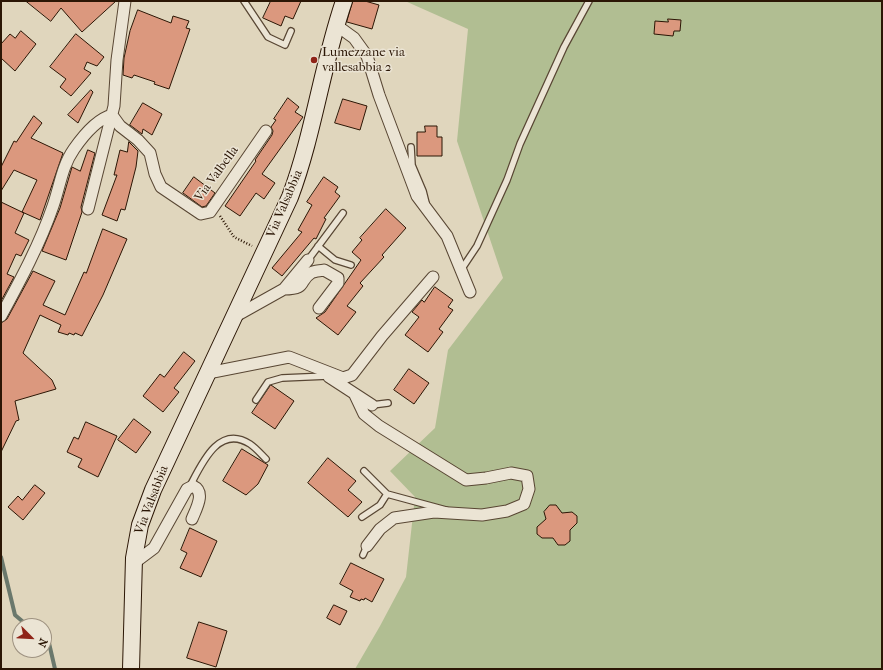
<!DOCTYPE html>
<style>
body{margin:0}
#map{position:relative;width:883px;height:670px;overflow:hidden;background:#e0d6bd;font-family:"IM FELL French Canon",serif}
canvas{display:block}
.frame{position:absolute;inset:0;border:2px solid #2b1605;pointer-events:none}
.north{position:absolute;left:12px;top:618px;width:40px;height:40px;box-sizing:border-box;background:#ebe4d4;border:1px solid #9e9281;border-radius:50%;rotate:114deg;font-size:11px;font-weight:700;line-height:16px;text-align:center;color:#2b1605}
.north::after{content:'';display:block;margin:auto;width:14px;height:18px;background:#8f2418;clip-path:polygon(50% 0,100% 100%,50% 72%,0 100%)}
</style>
<div id="map">
<canvas width="883" height="670"></canvas>
<div class="frame"></div>
<div class="north">N</div>
</div>
<script>
const g = document.querySelector('canvas').getContext('2d');
g.lineJoin = 'round';
function paint(path, color) { g.fillStyle = color; g.fill(path, 'evenodd'); }
function strokePath(path, color, width, dash) { g.strokeStyle = color; g.lineWidth = width; g.lineCap = dash ? 'butt' : 'round'; g.setLineDash(dash || []); g.stroke(path); }
function label(font, color, halo, rows, align = 'center') {
  g.font = font + ' "IM FELL French Canon",serif'; g.lineWidth = 3; g.setLineDash([]); g.textBaseline = 'middle'; g.strokeStyle = halo; g.fillStyle = color; for (const [text, x, y, turn = 0] of rows) {
    g.save(); g.translate(x, y); g.rotate((+turn || 0) * Math.PI / 180); g.textAlign = isNaN(turn) ? turn : align; if (halo) g.strokeText(text, 0, 0); g.fillText(text, 0, 0); g.restore();
  }
}
const green = new Path2D(`
 M405 1H882V669H355L380 626 406 577 415 497 390 471 435 428 448 350 503 278 457 141 468 29Z`);
const stream = new Path2D(`
 M1 557 15 615 28 626
 M44 639 49 643 55 669`);
const building = new Path2D(`
 M26 1H116L82 32 61 8 51 21Z
 M271 1H301L293 19 285 16 281 26 263 18Z
 M353 1H365L379 5 372 29 347 22Z
 M138 10 171 23 173 16 189 21 186 28 190 29 169 89 154 84 155 82 134 75 132 78 123 75 124 58 130 31Z
 M668 19 681 20 680 31H674L673 36 654 34 655 21 668 22Z
 M21 31 36 44 15 71 1 58V44L10 34 15 38Z
 M76 34 104 57 97 66 87 62 84 69 91 73 71 96 60 87 66 79 50 67Z
 M91 90 93 92 78 123 68 115Z
 M288 98 299 107 295 112 303 117 262 174 275 183 264 199 256 193 240 216 225 206 256 161 255 160 272 135 273 131 271 127 276 120 274 119Z
 M343 99 367 106 360 130 335 123Z
 M143 103 162 114 152 135 143 129 142 134 130 125Z
 M34 116 42 123 31 138 63 153 40 220 22 212 37 180 14 170 1 191V167L14 141 16 142Z
 M425 126H437V137H442V156H417V132H425Z
 M129 142 138 151 136 167 125 210 121 209 117 221 102 215 117 175H114L120 150 127 152Z
 M88 150 95 153 81 207 82 212 66 260 42 251 60 208 72 167 80 171Z
 M194 177 215 193 206 206 202 207 183 193Z
 M324 177 338 187 335 192 340 196 324 218 326 219 316 239 314 238 282 276 272 268 302 232 298 230 312 205 307 202Z
 M1 202 24 213 15 233 29 240 21 256 16 254 7 274 14 277 1 301Z
 M386 209 406 228 382 255 384 257 360 283 363 286 347 306 356 312 338 335 316 318 325 312 361 260 352 252 362 240 360 238Z
 M103 229 127 239 103 295 82 336 75 333 74 335 69 333 68 335 58 332 61 325 40 315 23 353 52 380 56 389 15 401 19 420 16 421 1 452V323L7 319 33 271 55 281 43 305 65 315 84 272 86 273Z
 M435 287 453 300 448 307 453 310 439 329 443 332 428 352 405 335 419 317 412 312 422 300 424 302Z
 M184 352 195 361 174 388 179 392 163 412 143 396 160 374 164 377Z
 M409 369 429 383 414 404 394 390Z
 M271 385 294 401 275 429 252 413Z
 M134 419 151 432 136 453 118 440Z
 M86 422 117 436 98 477 78 467 82 459 67 452 74 437 78 439Z
 M242 449 268 465 258 484 246 495 223 481Z
 M328 458 356 481 348 490 362 502 348 517 308 483Z
 M35 485 45 493 23 520 8 507 18 496 22 500Z
 M550 505H556L562 513 572 512 577 516V523L570 530V541L565 545H558L553 538H542L537 534V527L546 519 544 512Z
 M190 528 217 541 201 577 180 568 187 553 181 550Z
 M351 563 384 579 372 602 365 598 364 600 361 599 360 601 350 597 353 591 340 584Z
 M334 605 347 611 340 625 327 618Z
 M199 622 227 631 216 667 187 658Z`);
const path = new Path2D(`
 M220 216 234 237 252 246`);
const lane = new Path2D(`
 M244 1 268 37 285 45 291 31
 M411 147 412 165 423 191 426 203
 M318 246 335 260 351 265
 M308 260 343 213
 M461 270 477 246 507 180 520 144 564 47 589 1
 M256 400 268 382 282 378 328 376
 M372 405 388 403
 M364 471 387 494 446 510
 M190 486C202 463 219 424 250 444 256 448 261 454 266 459
 M362 517 380 505 387 494
 M363 555 367 546`);
const street = new Path2D(`
 M336 25 354 38 367 56 379 95 417 196 447 236 470 292
 M88 209 114 106 117 60 125 1
 M284 289C308 289 298 281 311 273 314 271 320 271 324 270L338 278V283L319 308
 M1 316C20 281 40 244 53 206 60 186 62 166 74 149 83 136 97 119 112 115L120 126 138 140 150 153 155 174 161 187 201 214 210 212 266 131
 M234 317 284 289 308 260
 M208 373 289 357 343 378 352 375 382 336 433 277
 M329 377 372 405
 M355 395 364 414 379 426 466 480 486 478 511 473 527 476 529 489 524 504 507 511 482 515 434 512 394 518 380 529 367 546
 M134 563 154 548 187 489 193 486C206 492 196 509 192 519`);
const secondary = new Path2D(`
 M131 669 134 558 140 525 153 490 290 197C314 133 322 65 344 1`);
const markers = [
 [314,60,4,"#8f2418"]
];
const poiNames = [
 ["Lumezzane via",322,53],
 ["vallesabbia 2",322,68]
];
const streetNames = [
 ["Via Valbella",217,174,-54],
 ["Via Valsabbia",285,204,-67],
 ["Via Valsabbia",152,500,-69]
];
paint(green, '#b1be92');
strokePath(stream, '#6a786c', 4);
paint(building, '#db987e');
strokePath(building, '#2b1605', 1);
strokePath(lane, '#584633', 8);
strokePath(street, '#584633', 13);
strokePath(secondary, '#2b1605', 18);
strokePath(path, '#2b1605', 2.5, [1, 2]);
strokePath(lane, '#ebe4d4', 5.5);
strokePath(street, '#ebe4d4', 11);
strokePath(secondary, '#ebe4d4', 16);
for (const [x, y, r, color] of markers) { const dot = new Path2D(); dot.arc(x, y, r, 0, 2 * Math.PI); g.fillStyle = color; g.fill(dot); strokePath(dot, '#ebe4d4', 1.5); }
label('13px', '#2b1605', '#ebe4d4', poiNames, 'left');
label('13px', '#2b1605', '#ebe4d4', streetNames);
</script>
